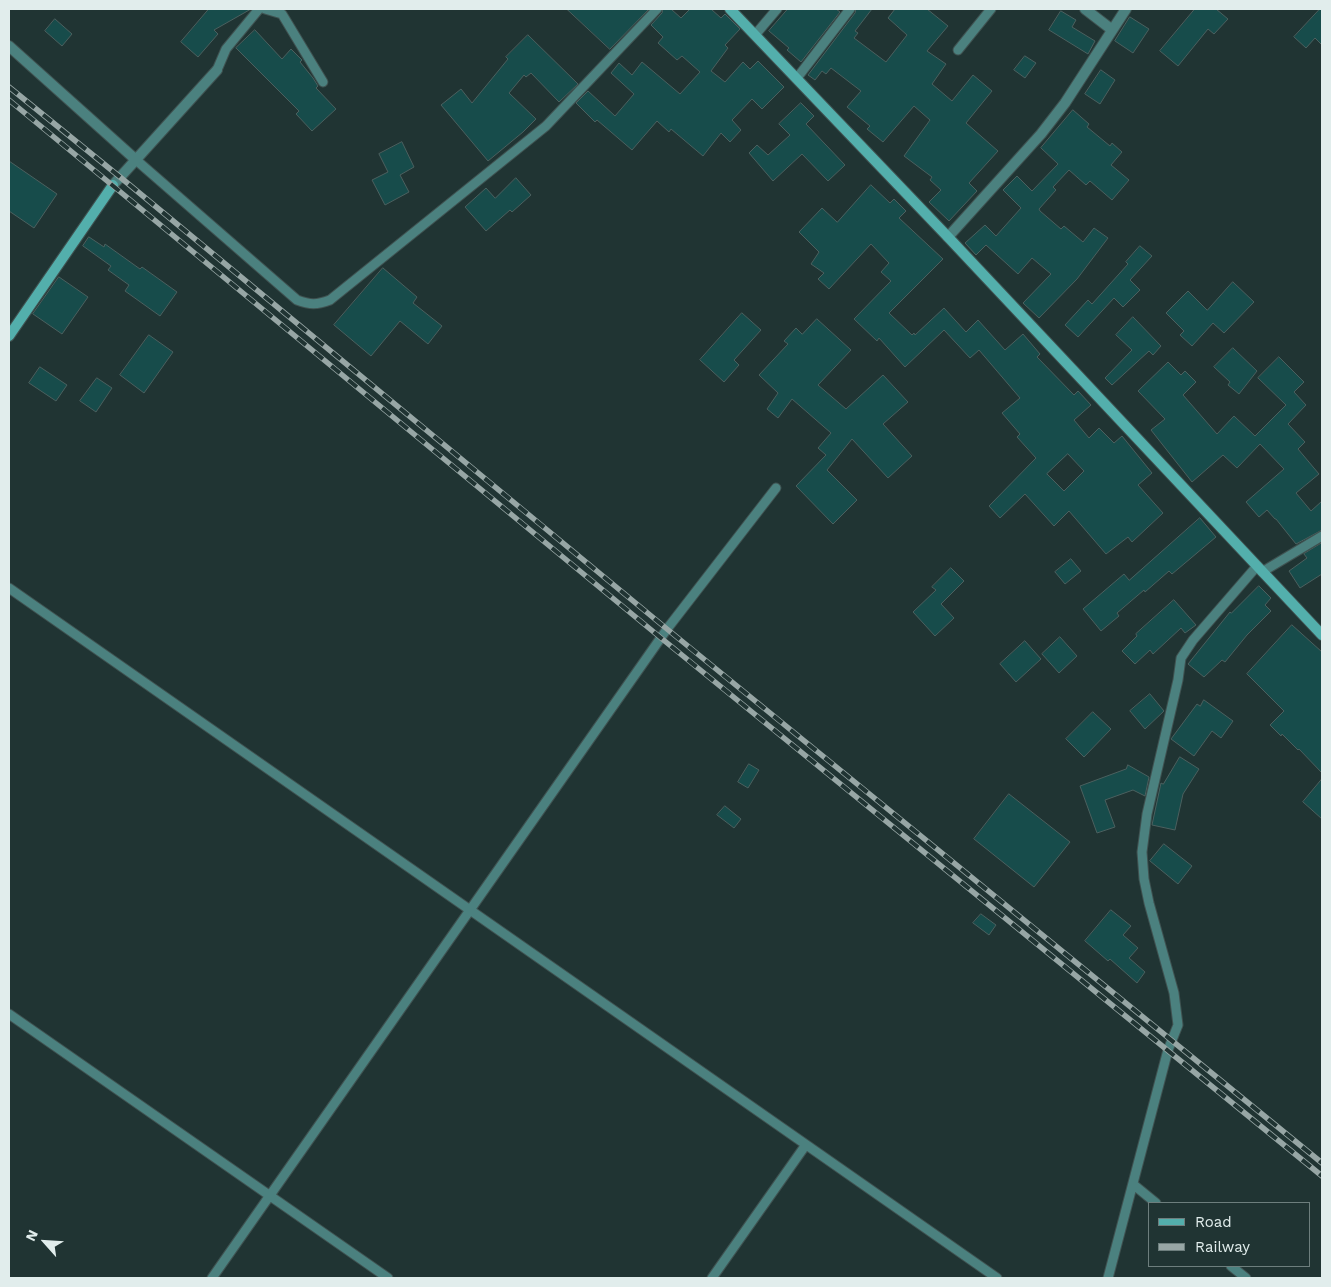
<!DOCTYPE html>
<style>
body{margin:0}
#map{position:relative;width:1331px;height:1287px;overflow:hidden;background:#203433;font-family:"Work Sans",sans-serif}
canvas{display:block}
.frame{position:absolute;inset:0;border:10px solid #e1edec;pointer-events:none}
.legend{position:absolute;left:1148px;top:1202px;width:162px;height:65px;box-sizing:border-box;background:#203433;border:1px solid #6d7e7d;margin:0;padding:6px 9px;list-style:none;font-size:15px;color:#e1edec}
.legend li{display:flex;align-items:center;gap:10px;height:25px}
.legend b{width:25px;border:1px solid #6d7e7d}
.north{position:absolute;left:20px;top:1217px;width:50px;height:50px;-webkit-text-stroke:4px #203433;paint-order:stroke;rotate:296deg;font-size:14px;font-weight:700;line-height:20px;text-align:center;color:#e1edec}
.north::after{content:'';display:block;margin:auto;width:18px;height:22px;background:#e1edec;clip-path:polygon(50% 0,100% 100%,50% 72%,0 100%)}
</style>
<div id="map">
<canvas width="1331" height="1287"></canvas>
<div class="frame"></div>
<ul class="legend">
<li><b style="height:6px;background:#53afac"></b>Road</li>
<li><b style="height:6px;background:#97a6a5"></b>Railway</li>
</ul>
<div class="north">N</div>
</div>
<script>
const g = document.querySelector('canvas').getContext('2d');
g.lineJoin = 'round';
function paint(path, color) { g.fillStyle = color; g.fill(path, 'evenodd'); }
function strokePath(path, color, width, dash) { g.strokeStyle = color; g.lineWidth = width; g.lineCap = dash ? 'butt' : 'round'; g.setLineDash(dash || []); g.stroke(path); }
const building = new Path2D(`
 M209 9H251L214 30 218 34 198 57 181 42Z
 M567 9H649L610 49Z
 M663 9H671L681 18 690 9H711L721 18 725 14 740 29 725 45 728 48 711 71 725 82 743 62 750 69 758 61 784 87 762 109 752 99 732 120 741 130 730 142 721 133 703 156 671 129 669 132 657 121 632 150 597 120 595 122 576 103 588 91 615 116 634 94 611 73 619 63 632 75 642 62 680 94 700 72 682 56 677 60 658 43 663 37 651 25 662 13Z
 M788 9H836L840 12 801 62 787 50 789 48 769 31Z
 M856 9H872L855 31 858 33 854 38 886 62 907 35 888 18 895 9H927L948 26 927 51 946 64 932 84 952 101 973 75 992 91 966 123 998 151 969 183 977 191 949 221 929 202 941 190 930 180 932 177 904 156 930 120 914 106 883 142 867 129 870 126 847 107 861 91 831 68 826 74 822 71 815 80 808 75 855 13Z
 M1195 9H1216L1228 19 1214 34 1208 29 1178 66 1160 51Z
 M1320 9H1322V45L1315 38 1306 48 1294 37Z
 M1061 11 1076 20 1072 27 1095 41 1088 54 1049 30Z
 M1130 17 1149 29 1133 53 1115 41Z
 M55 19 72 34 62 46 45 31Z
 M255 30 282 59 291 49 302 60 300 62 313 78 318 86 316 88 336 109 312 131 296 114 299 111 236 48Z
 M528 35 578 84 559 102 531 73 526 77 524 75 509 93 536 119 523 132 488 161 441 105 461 89 472 103 508 59 506 57Z
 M1025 56 1036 63 1025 78 1014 70Z
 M1101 70 1115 80 1100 104 1085 94Z
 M801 103 814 116 806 124 845 165 828 181 802 154 773 181 749 153 757 145 768 155 790 135 779 124Z
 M1073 110 1089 124 1087 127 1110 146 1112 143 1122 152 1111 165 1129 180 1112 200 1090 181 1086 185 1069 170 1053 187 1056 190 1039 209 1040 211 1061 229 1064 226 1083 242 1094 228 1108 238 1077 279 1039 318 1023 303 1051 274 1032 258 1018 274 986 245 976 255 965 243 985 225 996 236 1021 208 1003 190 1017 176 1032 191 1058 164 1041 148Z
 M402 142 414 167 400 175 409 192 385 205 372 180 388 172 379 154Z
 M9 161 57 194 34 228 9 211Z
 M516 178 531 195 512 212 510 210 486 231 465 207 486 188 495 198Z
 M871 185 890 203 894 199 906 211 899 218 943 259 889 313 912 335 914 333 915 335 944 308 966 332 978 320 1005 350 1023 334 1040 354 1037 357 1074 395 1078 391 1091 405 1074 420 1089 438 1099 428 1114 443 1122 436 1152 473 1138 485 1163 513 1132 542 1128 537 1106 554 1069 511 1054 526 1025 494 1000 518 989 506 1036 458 1017 437 1020 434 1002 413 1020 398 979 350 970 358 944 330 905 367 879 338 877 341 854 319 891 281 881 272 889 263 871 244 829 289 818 279 824 273 811 264 819 252 799 232 822 208 837 222ZM1068 454 1084 471 1064 491 1047 474Z
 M89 237 104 247 105 244 140 269 142 267 177 292 160 316 125 291 129 285 108 270 111 266 83 246Z
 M1140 246 1152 256 1130 280 1140 290 1123 307 1114 298 1078 337 1065 325 1088 300 1092 304 1128 264 1126 262Z
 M383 268 417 297 413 303 442 326 428 344 400 321 371 356 334 325Z
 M59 277 88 297 62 334 33 314Z
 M1233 282 1254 302 1224 333 1213 323 1192 346 1180 335 1184 331 1166 313 1188 291 1207 310Z
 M742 313 761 330 734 360 739 365 724 382 700 360Z
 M1133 317 1161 346 1153 355 1149 351 1112 385 1105 378 1132 350 1116 335Z
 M817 319 851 350 818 385 846 409 883 375 908 402 883 424 912 456 888 478 852 439 827 470 857 500 833 524 796 486 826 455 818 448 831 433 792 399 778 418 767 409 778 393 759 375 788 344 784 341 796 328 802 334Z
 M149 335 173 352 144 393 120 375Z
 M1233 348 1257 371 1239 394 1228 385 1230 382 1214 367Z
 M1279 357 1304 382 1294 392 1306 405 1288 424 1305 442 1298 449 1319 474 1296 493 1311 511 1322 501V530L1296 544 1276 519H1275L1267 510 1259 517 1246 502 1284 469 1260 444 1237 468 1223 455 1192 482 1151 430 1165 419 1138 391 1168 362 1181 375 1185 371 1196 382 1183 395 1217 434 1234 416 1255 436 1286 405 1258 378Z
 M40 367 67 385 56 401 29 383Z
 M97 378 112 388 96 412 80 401Z
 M1200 518 1216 537 1172 574 1169 571 1145 592 1144 590 1117 613 1119 616 1101 631 1083 609 1124 574 1129 580Z
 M1322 543V574L1300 588 1289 571 1307 558 1304 554Z
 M1071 559 1081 571 1065 584 1055 572Z
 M951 568 964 581 941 604 954 618 935 636 913 612 936 590 932 587Z
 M1259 586 1271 598 1265 605 1271 611 1247 635 1225 662 1222 660 1204 677 1188 664 1230 612 1231 613Z
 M1174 600 1196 625 1185 633 1181 628 1153 654 1150 650 1135 664 1122 651 1137 636 1136 634Z
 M1292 625 1322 652V773L1299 749 1298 750 1282 734 1281 736 1270 725 1284 711 1247 674Z
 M1060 637 1077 656 1059 673 1042 654Z
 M1025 641 1041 659 1016 682 1000 664Z
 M1150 694 1164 711 1145 729 1130 711Z
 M1204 700 1233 721 1221 738 1212 731 1194 756 1171 739 1197 704 1200 706Z
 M1093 712 1111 729 1084 757 1066 739Z
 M1180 757 1199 769 1183 794 1175 830 1152 825 1161 783 1163 784Z
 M749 764 759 770 748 788 738 782Z
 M1128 765 1149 777 1145 796 1133 790 1105 800 1115 827 1097 833 1080 786 1126 769Z
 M1322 779V819L1303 802Z
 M1009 794 1070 842 1034 887 974 839Z
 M725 806 741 819 734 828 717 815Z
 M1164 844 1192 866 1178 884 1150 861Z
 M1111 910 1131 926 1123 935 1138 948 1129 958 1145 972 1137 983 1110 959 1108 961 1085 941Z
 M981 914 996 925 989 935 973 923Z`);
const lane = new Path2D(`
 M265 9 282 14 323 82
 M755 35 777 9
 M958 50 991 9
 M217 70 226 49 259 9
 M797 78 850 9
 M135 159 297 300C310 305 317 305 330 300L546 126 657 9
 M1262 572 1322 536
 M9 588 997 1278
 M9 1014 388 1278
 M1134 1185 1156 1203
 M1231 1266 1246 1278
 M212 1278 667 629 776 488
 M712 1278 805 1146
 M1108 1278 1168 1050 1178 1025 1174 993 1149 903 1144 879 1142 852 1147 814 1178 680 1181 658 1193 640 1257 566`);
const street = new Path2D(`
 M1085 9 1111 29
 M9 46 135 159
 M113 185 217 70
 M948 237 1041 134 1065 103 1126 9`);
const secondary = new Path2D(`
 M730 9 948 237 1322 635
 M9 336 113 185`);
const rail = new Path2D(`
 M9 87 120 177 667 629 1322 1163
 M9 100 661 638 1322 1176`);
paint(building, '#174c4b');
strokePath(building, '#4b605f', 1);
strokePath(lane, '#3f5251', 11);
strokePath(street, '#3f5251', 12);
strokePath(secondary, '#3f5251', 12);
strokePath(lane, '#4b817f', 9);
strokePath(street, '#4b817f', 10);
strokePath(secondary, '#53afac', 10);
strokePath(rail, '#97a6a5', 5.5);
strokePath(rail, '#203433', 4, [11]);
</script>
